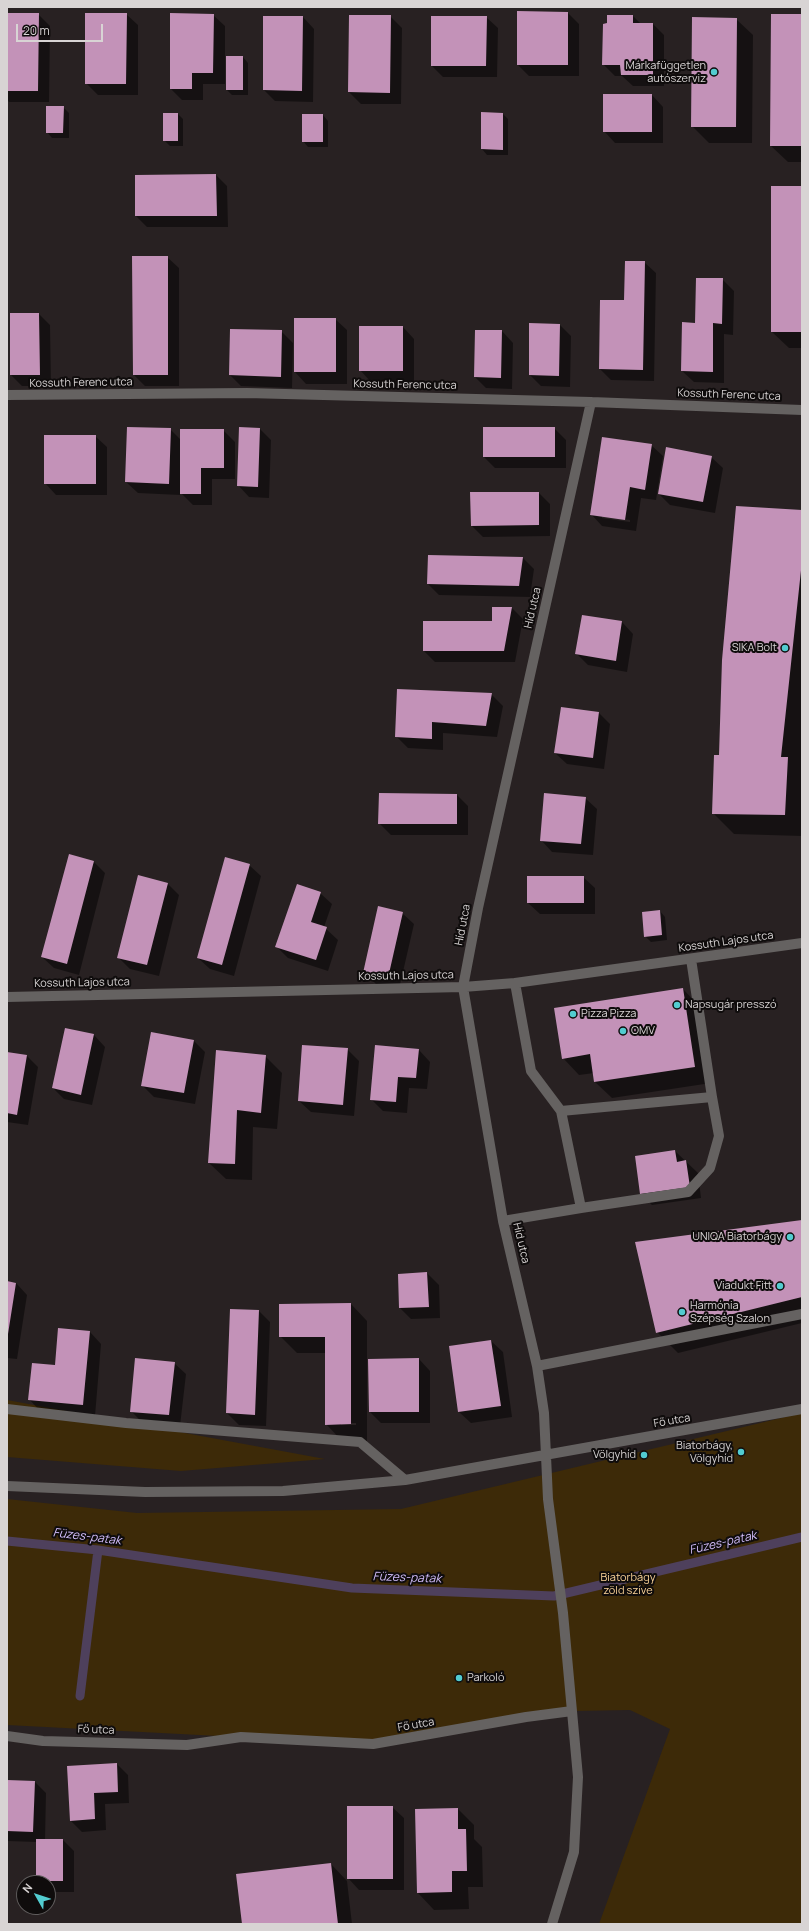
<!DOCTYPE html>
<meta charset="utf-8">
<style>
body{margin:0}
#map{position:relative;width:809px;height:1931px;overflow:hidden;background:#282122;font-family:Manrope,sans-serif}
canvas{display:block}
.frame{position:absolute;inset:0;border:8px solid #d8d4d4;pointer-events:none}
.north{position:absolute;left:16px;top:1875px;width:40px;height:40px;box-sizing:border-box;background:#0f0c0c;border:1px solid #5f5c5c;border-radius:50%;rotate:309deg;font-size:11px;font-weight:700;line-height:16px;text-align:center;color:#d8d4d4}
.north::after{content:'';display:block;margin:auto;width:14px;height:18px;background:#52ccd0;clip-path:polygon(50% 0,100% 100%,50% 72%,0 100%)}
.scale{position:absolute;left:16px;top:24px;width:87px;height:18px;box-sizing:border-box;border:2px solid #d8d4d4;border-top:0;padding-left:5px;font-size:12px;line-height:14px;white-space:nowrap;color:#d8d4d4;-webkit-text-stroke:3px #0f0c0c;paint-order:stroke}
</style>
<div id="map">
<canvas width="809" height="1931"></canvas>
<div class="frame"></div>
<div class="north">N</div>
<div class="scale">20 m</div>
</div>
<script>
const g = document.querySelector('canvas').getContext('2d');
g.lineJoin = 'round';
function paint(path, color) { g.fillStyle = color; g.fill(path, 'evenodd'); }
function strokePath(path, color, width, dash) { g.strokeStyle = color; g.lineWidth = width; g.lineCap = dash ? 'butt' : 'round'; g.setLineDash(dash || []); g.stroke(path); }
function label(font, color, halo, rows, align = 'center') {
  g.font = font + ' Manrope,sans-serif'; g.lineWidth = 4; g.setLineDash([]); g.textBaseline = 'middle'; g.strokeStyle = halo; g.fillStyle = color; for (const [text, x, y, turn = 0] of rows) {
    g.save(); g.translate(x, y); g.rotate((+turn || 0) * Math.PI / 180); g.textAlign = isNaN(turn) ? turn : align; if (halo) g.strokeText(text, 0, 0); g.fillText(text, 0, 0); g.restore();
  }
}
const green = new Path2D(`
 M7 1400 325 1459 181 1471 7 1457Z
 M802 1413V1924H599L670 1729 630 1710 572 1711 373 1744 7 1725V1499L137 1513 401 1509Z`);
const shadow = new Path2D(`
 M568 13 579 24V76H529L518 65Z
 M7 14H38L50 26 49 102H9L7 99Z
 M126 14 138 25V95H98L86 83Z
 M213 15 225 26V84H203V100H182L171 89Z
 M802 15V162H788L771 146Z
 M350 16H390L402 28 401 104H361L349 92Z
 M633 16 641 24H653L664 35V86H633L622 76H615L603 64Z
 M303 17 314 29 313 102 275 101 264 90Z
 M486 17 498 28 497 77H443L432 66Z
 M736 19 753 35 752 143H709L692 126Z
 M243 57 248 63V95H232L227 90Z
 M652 95 663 107V143H615L604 131Z
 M63 107 69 113V138H52L47 132Z
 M178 114 183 119V146H170L164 140Z
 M503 114 508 119V155H487L482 149Z
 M323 115 328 121V147H308L303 141Z
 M216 175 227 186 228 227H147L136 216Z
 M802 187V348H789L772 332Z
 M167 257 179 268V386H145L134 375Z
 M644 262 656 273 654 381 611 380 600 369 625 301Z
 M722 279 734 291 733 335 724 334V383L694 382 682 371 696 324Z
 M11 314H39L50 325 51 386H22L11 375Z
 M295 319H335L347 330V384H306L295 372Z
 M560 325 571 336 570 387 541 386 530 375Z
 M360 327H403L414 339V382H371L360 370Z
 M281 331 293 343 292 388 241 386 230 375Z
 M502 331 513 343 512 389 486 388 475 377Z
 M240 428 260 429 271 440 269 498 249 497 238 485Z
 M554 428 566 440V468H495L484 457Z
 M170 429 181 440 223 430 235 442V479H212V505H193L180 492V495L138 493 126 482Z
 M95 436 107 447V495H56L45 483Z
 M651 445 663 456 656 500 641 498 636 531 602 526 591 514ZM602 516 630 520V522L602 518Z
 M711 457 723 468 715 513 670 505 659 494Z
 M539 493 550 504V536L483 537 472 526Z
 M802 511V836L734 834 713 813 720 756Z
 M523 558 534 569 530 597 439 595 428 584Z
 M512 608 523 619 515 662H435L424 651V622H493Z
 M622 622 633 634 627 672 588 665 576 653Z
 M491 694 503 706 497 737 443 733V750L408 748 396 736Z
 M561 708 599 713 610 724 604 769 567 764 555 753Z
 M457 795 468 806V835H391L379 823Z
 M585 798 597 809 593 855 552 852 541 840Z
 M94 862 105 873 79 975 54 968 42 957Z
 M249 865 261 876 234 976 210 969 198 958Z
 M583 877 595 888V914H540L528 903Z
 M168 884 179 895 159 976 130 969 118 957Z
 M320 893 332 904 324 927 338 940 328 971 288 958 277 947Z
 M660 911 665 917 667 940 651 942 645 936Z
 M402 913 414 924 399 989 376 984 364 972Z
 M683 989 699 1006 711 1083 612 1098 595 1082 594 1073 579 1075 563 1058Z
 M94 1035 105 1047 92 1105 64 1099 53 1088Z
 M194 1041 205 1052 195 1104 154 1097 142 1085Z
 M347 1049 359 1061 354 1116 311 1112 299 1101Z
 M419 1050 430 1062 427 1089 409 1088 407 1113 383 1111 371 1099Z
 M217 1051 265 1056 282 1073 277 1129 253 1127 252 1180 226 1179 209 1163Z
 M7 1053 27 1056 38 1067 28 1125 7 1122Z
 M675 1151 698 1173 701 1198 652 1205 641 1194Z
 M802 1221V1323L678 1353 657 1332Z
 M427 1273 439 1285 440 1318 411 1319 400 1308 399 1275Z
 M7 1282 16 1283 27 1295 17 1359 7 1358Z
 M351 1304 367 1321V1441H342L326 1424V1353H297L280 1336ZM341 1423H356V1425H341Z
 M231 1310 259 1311 270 1322 266 1426 239 1425 227 1413Z
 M90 1332 101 1344 95 1416 40 1411 29 1399 56 1366Z
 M491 1341 503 1352 512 1417 471 1423 459 1412 451 1346Z
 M419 1359 430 1371V1423H381L370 1412Z
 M174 1363 186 1374 180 1426 143 1423 131 1411Z
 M117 1764 128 1775 129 1803 105 1804 106 1830 82 1832 71 1821Z
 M7 1781 35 1782 46 1793 45 1840H63L74 1851V1892H48V1883H39L37 1881V1842L7 1841Z
 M392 1807 404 1818V1890H359L348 1878Z
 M458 1809 474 1825V1839L482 1847 483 1887H468L469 1909 434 1910 418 1893 416 1810Z
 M331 1864 347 1881 352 1924H243Z`);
const stream = new Path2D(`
 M7 1541 98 1550 352 1588 554 1596 802 1537
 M80 1696 98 1550`);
const building = new Path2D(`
 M517 11 568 12V65H517Z
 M7 13H39L38 91H7Z
 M85 13H127L126 84H85Z
 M170 13 214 14 213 73H192V89H170Z
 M771 14H802V146H770Z
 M349 15H391L390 93 348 92Z
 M607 15H633V23H653V75H621L620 65H602L603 24 607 23Z
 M263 16H303L302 91 263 90Z
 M431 16H487L486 66H431Z
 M692 17 737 18 736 127H691Z
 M226 56H243V90H226Z
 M603 94H652V132H603Z
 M46 106H64L63 133H46Z
 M481 112 503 113V150L481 149Z
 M163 113H178V141H163Z
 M302 114H323V142H302Z
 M216 174 217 216H135V175Z
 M771 186H802V332H771Z
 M132 256H168V375H133Z
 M625 261H645L643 370 599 369 600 300H624Z
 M696 278H723L722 324 713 323V372L681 371 682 322 695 323Z
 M10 313H39L40 375H10Z
 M294 318H336V372H294Z
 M529 323 560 324 559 376 529 375Z
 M359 326H403V371H359Z
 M230 329 282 330 281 377 229 375Z
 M475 330H502L501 378 474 377Z
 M127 427 171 428 169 484 125 482Z
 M239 427 260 428 258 487 237 486Z
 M483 427H555V457H483Z
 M180 429H224V468H201V494H180Z
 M44 435H96V484H44Z
 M602 437 652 444 645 490 630 487 625 520 590 515Z
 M666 447 712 456 703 502 658 494Z
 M470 492H539V525L471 526Z
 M736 506 802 510V561L781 757H788L785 815 712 814 714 755H719L722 660Z
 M428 555 523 557 519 586 427 584Z
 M492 607H512L504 651H423V621H492Z
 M582 615 622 621 616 661 575 654Z
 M397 689 492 693 486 726 432 722V739L395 737Z
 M561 707 599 712 593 758 554 753Z
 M379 793 457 794V824H378Z
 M544 793 586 797 581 844 540 841Z
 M69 854 94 861 67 964 41 957Z
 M225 857 250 864 222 965 197 958Z
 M138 875 168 883 147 965 117 958Z
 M527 876H584V903H527Z
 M297 884 321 892 311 922 327 927 316 960 275 947Z
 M378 906 403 912 388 978 363 973Z
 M660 910 662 935 644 937 642 912Z
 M683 988 695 1067 594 1082 590 1054 562 1059 554 1008Z
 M65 1028 94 1034 81 1095 52 1088Z
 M151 1032 194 1040 184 1093 141 1086Z
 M302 1045 348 1048 343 1105 298 1101Z
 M375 1045 419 1049 416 1078 398 1077 396 1102 370 1100Z
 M216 1050 266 1055 261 1113 237 1110 235 1164 208 1163Z
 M7 1052 27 1055 17 1115 7 1113Z
 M675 1150 677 1162 686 1160 690 1187 640 1194 635 1156Z
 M802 1220V1297L656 1333 635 1242Z
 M427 1272 429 1307 399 1308 398 1274Z
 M7 1281 16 1283 8 1334 7 1333Z
 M351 1303V1424L325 1425V1337H279V1304Z
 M230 1309 259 1310 255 1415 226 1413Z
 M58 1328 90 1331 83 1405 28 1400 32 1363 55 1365Z
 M491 1340 501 1406 458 1412 449 1346Z
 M135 1358 175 1362 169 1415 130 1412Z
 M419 1358V1412H369L368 1359Z
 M117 1763 118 1792 94 1793 95 1819 70 1821 67 1766Z
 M7 1780 35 1781 33 1832 7 1831Z
 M347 1806H393V1879H347Z
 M458 1808V1829H466L467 1871H452V1892L417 1893 415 1809Z
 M36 1839H63V1881H36Z
 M331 1863 338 1924H242L236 1874Z`);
const minor = new Path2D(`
 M7 395 247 393 591 402 802 410
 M515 983 531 1071 561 1111 712 1097 691 959
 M7 997 463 987 515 983 802 943
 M561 1111 581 1208 688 1192 710 1168 719 1136 712 1097
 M503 1221 581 1208
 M537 1366 802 1314
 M7 1409 126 1423 360 1442 405 1480
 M7 1486 145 1492 283 1491 405 1480 802 1409
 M7 1736 43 1741 187 1745 241 1737 373 1744 526 1717 572 1711
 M552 1924 574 1852 578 1777 563 1613 548 1499 544 1413 537 1366 503 1221 463 987 478 908 591 402`);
const markers = [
 [714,72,4,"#52ccd0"],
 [785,648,4,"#52ccd0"],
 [677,1005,4,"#52ccd0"],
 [573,1014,4,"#52ccd0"],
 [623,1031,4,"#52ccd0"],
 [790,1237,4,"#52ccd0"],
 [780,1286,4,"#52ccd0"],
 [682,1312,4,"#52ccd0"],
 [741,1452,4,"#52ccd0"],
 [644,1455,4,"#52ccd0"],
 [459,1678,4,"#52ccd0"]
];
const poiNames = [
 ["Márkafüggetlen",706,66],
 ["autószerviz",706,79],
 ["SIKA Bolt",777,648],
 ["Napsugár presszó",685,1005,"left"],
 ["Pizza Pizza",581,1014,"left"],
 ["OMV",631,1031,"left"],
 ["UNIQA Biatorbágy",782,1237],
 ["Viadukt Fitt",772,1286],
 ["Harmónia",690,1306,"left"],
 ["Szépség Szalon",690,1319,"left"],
 ["Biatorbágy,",733,1446],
 ["Völgyhíd",733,1459],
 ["Völgyhíd",636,1455],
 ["Parkoló",467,1678,"left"]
];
const streetNames = [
 ["Kossuth Ferenc utca",81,383,-1],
 ["Kossuth Ferenc utca",405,385,1],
 ["Kossuth Ferenc utca",729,395,2],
 ["Híd utca",533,608,-77],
 ["Híd utca",463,925,-79],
 ["Kossuth Lajos utca",726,942,-8],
 ["Kossuth Lajos utca",406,976,-1],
 ["Kossuth Lajos utca",82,983,-1],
 ["Híd utca",521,1243,77],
 ["Fő utca",672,1421,-10],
 ["Fő utca",416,1725,-10],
 ["Fő utca",96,1730,2]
];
const parkNames = [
 ["Biatorbágy",628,1578],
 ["zöld szíve",628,1591]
];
const waterNames = [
 ["Füzes-patak",87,1537,7],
 ["Füzes-patak",723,1543,-13],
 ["Füzes-patak",407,1578,2]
];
paint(green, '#3d2a08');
paint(shadow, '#0007');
strokePath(stream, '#4e405c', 9);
paint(building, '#c392b8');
strokePath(minor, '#656261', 10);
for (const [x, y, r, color] of markers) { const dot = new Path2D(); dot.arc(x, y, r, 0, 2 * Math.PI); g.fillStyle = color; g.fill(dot); strokePath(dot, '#0f0c0c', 1.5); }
label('11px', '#d8d4d4', '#0f0c0c', poiNames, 'right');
label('11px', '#d8d4d4', '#0f0c0c', streetNames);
label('11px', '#fad398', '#0f0c0c', parkNames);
label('italic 12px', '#d2bdfa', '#0f0c0c', waterNames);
</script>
